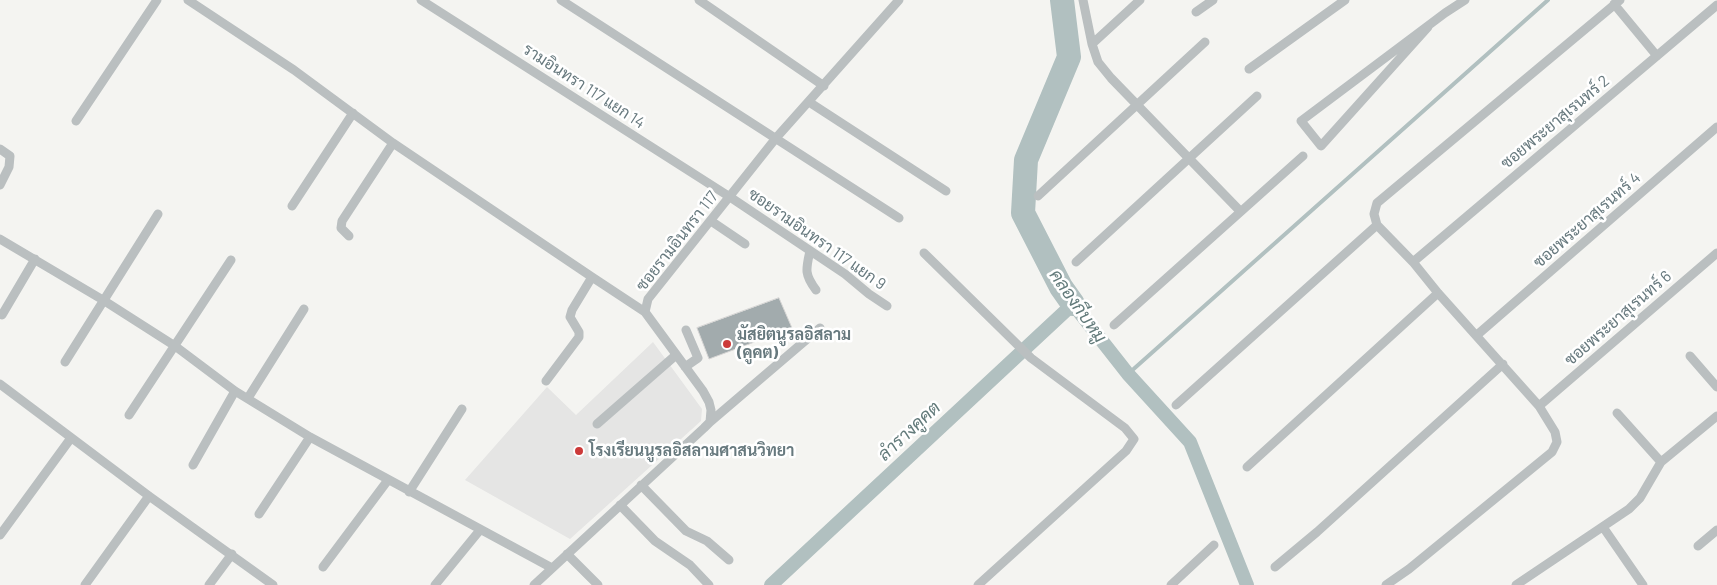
<!DOCTYPE html>
<meta charset="utf-8">
<style>
body{margin:0}
canvas{display:block;background:#f4f4f1}
</style>
<canvas width="1717" height="585"></canvas>
<script>
const g = document.querySelector('canvas').getContext('2d');
g.lineJoin = 'round';
function paint(path, color) { g.fillStyle = color; g.fill(path, 'evenodd'); }
function strokePath(path, color, width, dash) { g.strokeStyle = color; g.lineWidth = width; g.lineCap = dash ? 'butt' : 'round'; g.setLineDash(dash || []); g.stroke(path); }
function label(font, color, halo, rows, align = 'center') {
  g.font = font + ' Barlow,Sarabun,sans-serif'; g.lineWidth = 5; g.setLineDash([]); g.textBaseline = 'middle'; g.strokeStyle = halo; g.fillStyle = color; for (const [text, x, y, turn = 0] of rows) {
    g.save(); g.translate(x, y); g.rotate((+turn || 0) * Math.PI / 180); g.textAlign = isNaN(turn) ? turn : align; if (halo) g.strokeText(text, 0, 0); g.fillText(text, 0, 0); g.restore();
  }
}
const built = new Path2D(`
 M653 342 702 409 701 421 570 539 465 480 547 387 576 415Z`);
const stream = new Path2D(`
 M1128 374 1548 0`);
const canal = new Path2D(`
 M771 585 1073 304 1128 374 1190 442 1247 585`);
const river = new Path2D(`
 M1062 0 1069 57 1026 160 1023 213 1061 287 1073 304`);
const building = new Path2D(`
 M779 298 792 328 709 359 697 328Z`);
const minor = new Path2D(`
 M188 0 294 70 393 143 592 277 645 312 703 391 709 402 711 410 710 422 704 428 534 585
 M421 0 730 197 845 274 869 294 887 306
 M561 0 899 218
 M699 0 824 86
 M1083 0 1092 44 1098 62 1111 78 1240 211
 M1614 4 1657 56
 M1196 12 1213 0
 M1428 27 1321 146 1301 121 1445 13 1465 0
 M1092 44 1140 0
 M1249 69 1345 0
 M809 102 946 191
 M76 121 157 0
 M0 149 10 156 9 167 0 185
 M1038 196 1205 42
 M292 206 353 113
 M711 221 745 244
 M349 236 341 228 342 221 393 143
 M0 239 103 300 175 346 235 391 310 437 552 568
 M810 251C806 269 804 274 816 290
 M924 253 1031 358 1125 428 1134 439 1126 451 978 585
 M1076 262 1257 96
 M1413 262 1717 5
 M645 312 648 299 776 138 899 0
 M2 315 35 259
 M1114 325 1303 156
 M1477 335 1717 127
 M1690 356 1717 387
 M65 362 158 214
 M685 367 698 358 686 330
 M546 381 579 337V332L570 317 572 310 592 277
 M0 384 149 496 273 585
 M248 398 304 309
 M1176 405 1377 225
 M1539 406 1717 253
 M1617 413 1661 462
 M129 415 231 260
 M710 422 820 328
 M597 424 676 355
 M193 465 235 391
 M1247 467 1438 293
 M641 485 686 531 707 541 729 560
 M409 492 462 409
 M620 505 655 541 690 565 709 585
 M259 514 310 437
 M1603 527 1643 585
 M0 535 71 438
 M1698 546 1717 530
 M567 554 598 585
 M323 567 388 480
 M1275 567 1317 532 1503 364
 M85 585 149 496
 M209 585 232 554
 M435 585 480 530
 M1171 585 1214 545
 M1386 585 1409 569 1552 452 1557 442 1555 432 1539 406 1438 293 1413 262 1377 225 1374 214 1377 203 1620 0
 M1516 585 1629 509 1640 498 1661 462 1717 416`);
const markers = [
 [727,344,5,"#cc3a39"],
 [579,451,5,"#cc3a39"]
];
const streetNames = [
 ["รามอินทรา 117 แยก 14",584,86,33],
 ["ซอยพระยาสุเรนทร์ 2",1555,122,-40],
 ["ซอยพระยาสุเรนทร์ 4",1587,220,-41],
 ["ซอยรามอินทรา 117 แยก 9",817,239,35],
 ["ซอยรามอินทรา 117",677,241,-52],
 ["ซอยพระยาสุเรนทร์ 6",1618,318,-41]
];
const poiNames = [
 ["มัสยิตนูรลอิสลาม",737,335],
 ["(คูคต)",737,353],
 ["โรงเรียนนูรลอิสลามศาสนวิทยา",589,451]
];
const waterNames = [
 ["คลองกีบหมู",1078,306,55],
 ["ลำรางคูคต",909,431,-43]
];
paint(built, '#e5e5e4');
strokePath(stream, '#b1c0c0', 4);
strokePath(canal, '#b1c0c0', 14);
strokePath(river, '#b1c0c0', 24);
paint(building, '#a2abad');
strokePath(building, '#d6d5d4', 1);
strokePath(minor, '#babfc0', 9);
for (const [x, y, r, color] of markers) { const dot = new Path2D(); dot.arc(x, y, r, 0, 2 * Math.PI); g.fillStyle = color; g.fill(dot); strokePath(dot, '#fff', 2); }
label('16px', '#67797e', '#fff', streetNames);
label('bold 16px', '#67797e', '#fff', poiNames, 'left');
label('italic 18px', '#637b7b', '#fff', waterNames);
</script>
